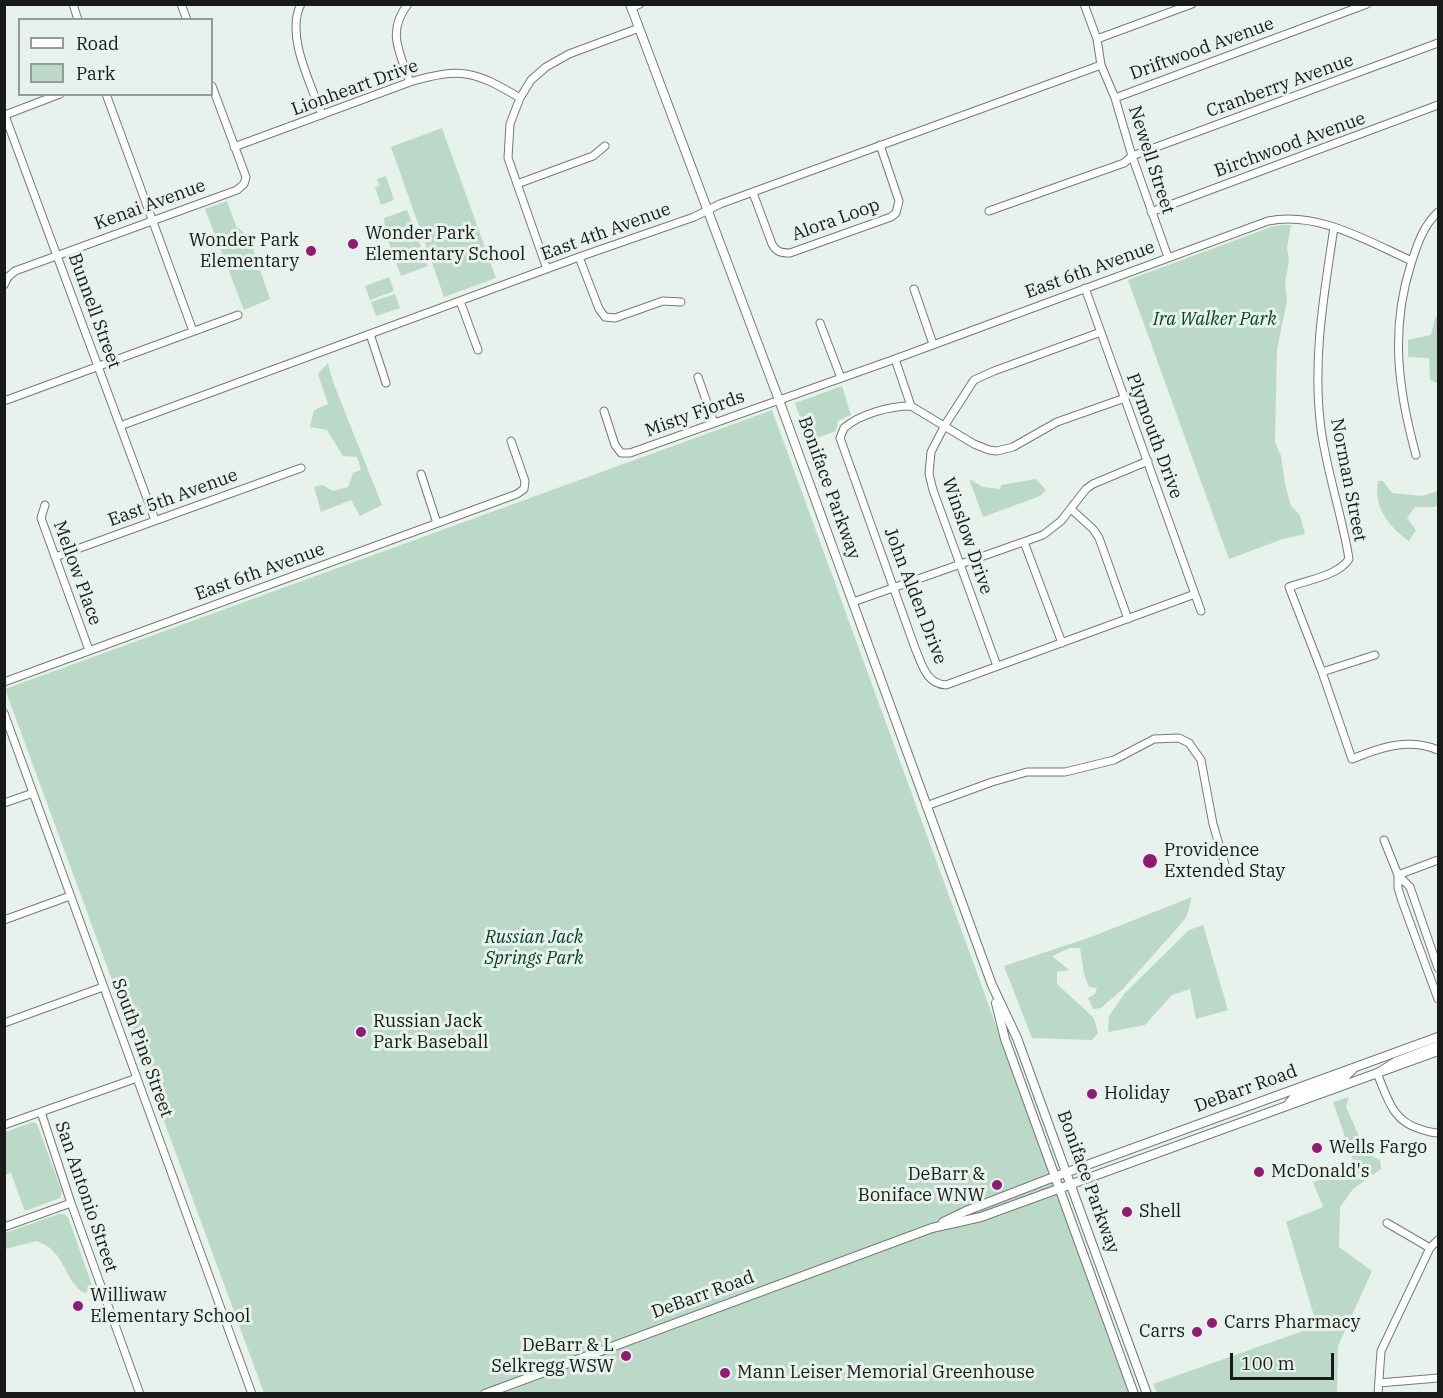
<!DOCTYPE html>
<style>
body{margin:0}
#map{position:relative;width:1443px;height:1398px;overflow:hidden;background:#e7f2ec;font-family:"IBM Plex Serif",serif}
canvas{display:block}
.frame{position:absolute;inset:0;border:6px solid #171a19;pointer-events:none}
.legend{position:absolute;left:18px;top:18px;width:195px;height:78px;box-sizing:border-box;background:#e7f2ec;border:2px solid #949c98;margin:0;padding:8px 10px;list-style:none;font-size:18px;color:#171a19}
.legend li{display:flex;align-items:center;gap:12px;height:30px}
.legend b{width:30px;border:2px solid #949c98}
.scale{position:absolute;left:1230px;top:1353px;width:104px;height:27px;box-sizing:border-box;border:3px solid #171a19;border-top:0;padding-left:8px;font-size:18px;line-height:21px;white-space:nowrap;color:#171a19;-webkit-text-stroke:4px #e7f2ec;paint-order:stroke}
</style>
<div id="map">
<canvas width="1443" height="1398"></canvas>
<div class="frame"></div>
<ul class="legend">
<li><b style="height:8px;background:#fff"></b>Road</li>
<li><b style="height:16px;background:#bad9c8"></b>Park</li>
</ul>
<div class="scale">100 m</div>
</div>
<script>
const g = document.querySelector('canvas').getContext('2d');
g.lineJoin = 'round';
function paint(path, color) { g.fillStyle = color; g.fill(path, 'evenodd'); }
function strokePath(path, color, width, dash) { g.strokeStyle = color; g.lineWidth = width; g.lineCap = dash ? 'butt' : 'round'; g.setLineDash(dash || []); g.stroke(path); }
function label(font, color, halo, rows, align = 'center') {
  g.font = font + ' "IBM Plex Serif",serif'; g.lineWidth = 6; g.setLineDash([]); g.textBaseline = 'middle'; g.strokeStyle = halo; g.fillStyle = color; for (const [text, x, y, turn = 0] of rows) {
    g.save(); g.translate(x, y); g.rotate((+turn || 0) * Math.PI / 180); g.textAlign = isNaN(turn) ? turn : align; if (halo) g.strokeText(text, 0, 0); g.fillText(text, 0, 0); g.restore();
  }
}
const green = new Path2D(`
 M442 128 496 278 444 297 391 147Z
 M386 176 394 200 381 205 375 187 380 186 377 179Z
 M227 201 236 226 249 237 270 299 244 310 205 209Z
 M407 210 428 266 401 276 386 235 384 218Z
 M1283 225H1291L1287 248 1289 261 1285 282 1287 301 1277 349 1275 442 1281 456 1285 484 1291 506 1300 515 1305 534 1283 539 1229 559 1128 280 1271 227Z
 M389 277 394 291 370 300 365 286Z
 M395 294 400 308 376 316 371 302Z
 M1438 315V387L1437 383 1430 380 1429 358 1408 357V340L1431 335 1435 319Z
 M328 363 333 382 382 505 360 516 351 500 321 512 314 487 322 485 333 491 348 487 353 473 361 470 357 457 343 456 327 430 310 427 314 410 328 404 318 374Z
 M842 386 851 415 838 421 836 431 808 441 795 403Z
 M772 410 1130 1393H264L5 689Z
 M969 479 983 487 1000 489 1001 485 1036 479 1046 490 1040 496 983 517Z
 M1378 481H1383L1392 493 1422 496 1438 491V504L1435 507H1415L1407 518 1416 530 1409 541C1389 527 1373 507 1378 481Z
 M1192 897 1186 918 1123 989 1101 1008 1093 1009 1088 998 1095 994 1097 988 1089 987 1084 974 1080 948H1070L1052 956 1069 970 1057 972V984L1094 1018 1098 1033 1092 1040 1032 1038 1004 966 1091 937Z
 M1203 925 1228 1010 1196 1019 1190 989 1172 995 1145 1025 1108 1032 1109 1016 1124 994 1189 930Z
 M1349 1097 1346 1107 1367 1154 1380 1160 1381 1169 1353 1189 1340 1207 1339 1247 1372 1271 1338 1346 1337 1393H1157L1153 1384 1317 1326 1286 1222 1323 1207 1313 1182 1347 1172 1353 1160 1333 1102Z
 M33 1122 37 1124 62 1192 60 1198 25 1211 11 1173 5 1175V1132Z
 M59 1214H64L68 1217 93 1288 85 1293C70 1287 65 1262 53 1251 49 1246 42 1244 37 1241L5 1249V1233Z`);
const minor = new Path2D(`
 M73 4 78 20
 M181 4 187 20
 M301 4C285 35 311 84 322 115
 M408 4C386 32 400 53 410 82
 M1084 4 1097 39 1101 65 1115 98 1132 156 1168 257
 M631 8 640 4
 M1097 39 1192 4
 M106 94 193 331
 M1115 98 1367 4
 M4 113 155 520
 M5 115 60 94
 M234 147 410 82C461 67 475 71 520 98
 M517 184 593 156 605 146
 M753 193 772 244C776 252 781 253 790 253L891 217 896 213 899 201 880 145
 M989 211 1124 163 1132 156 1438 43
 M1151 212 1438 105
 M1334 227C1324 295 1312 360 1321 429 1327 473 1342 515 1349 559 1338 576 1307 580 1289 587L1322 672 1352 759C1381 747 1408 738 1438 750
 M579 257 599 309 605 317 615 318 663 301 681 302
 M547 269 508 158 510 124 520 98 531 80 546 67 569 54 639 28
 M4 285 8 277 15 271 237 190 244 184 246 177 212 86
 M1085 288 1201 611
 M914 289 933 344
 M460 301 478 350
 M820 323 841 378
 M370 334 386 383
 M895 359 911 406 974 444 989 450 997 451 1013 447 1057 422 1125 398
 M698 377 714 423
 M4 401 238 315
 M911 406C890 406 860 414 844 428L840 438 915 648C922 664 926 684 946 685L1195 594
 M604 411 615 445 621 453H630L895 359 1268 221C1318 211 1367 241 1412 261
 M120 426 579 257 694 217 720 204 1101 65
 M1416 455C1398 390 1390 329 1411 264 1417 245 1423 226 1438 212
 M421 474 437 523
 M45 505 41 518 89 650
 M1071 509 1093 529 1099 538 1128 619
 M1024 542 1062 643
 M55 557 301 468
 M853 602 1043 535 1061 521 1086 489 1093 484 1148 461
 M997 666 933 490 929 474 931 452 945 425 974 380 994 371 1101 332
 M1322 672 1375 655
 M4 682 517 494 524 489 525 481 511 441
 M4 713 252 1394
 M4 803 33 793
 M926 806 992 782 1027 772H1065L1114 760 1154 739 1179 738 1189 743 1201 760 1213 824 1226 868
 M1384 840 1398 875V888L1402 901 1438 999
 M1398 875 1410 887 1438 968
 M1398 875 1438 860
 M4 920 70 896
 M4 1023 103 987
 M1438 1045 1396 1061 1377 1073C1387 1097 1392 1121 1420 1129 1426 1131 1432 1133 1438 1133
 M41 1112 71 1203 140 1394
 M4 1125 137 1078
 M1387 1223 1430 1248
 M4 1227 71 1203
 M1379 1383 1438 1378
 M1378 1394 1381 1351 1430 1248 1438 1240`);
const major = new Path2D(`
 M630 4 779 400 992 985 1017 1038 1147 1394
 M996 1003 1005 1039 1134 1394
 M1289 1103 1295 1096 1342 1080 1353 1069
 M943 1222 966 1211 1054 1177 1438 1037
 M485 1394 932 1228 981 1217 1438 1051`);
const markers = [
 [353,244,6,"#941973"],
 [311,251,6,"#941973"],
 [1150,861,8,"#941973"],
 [361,1032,6,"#941973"],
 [1092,1094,6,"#941973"],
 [1317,1148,6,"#941973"],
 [1259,1172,6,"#941973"],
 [997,1185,6,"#941973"],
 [1127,1212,6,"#941973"],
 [78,1306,6,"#941973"],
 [1212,1323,6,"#941973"],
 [1197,1332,6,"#941973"],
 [626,1356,6,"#941973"],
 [725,1373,6,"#941973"]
];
const streetNames = [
 ["Driftwood Avenue",1202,49,-20],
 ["Cranberry Avenue",1280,86,-20],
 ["Lionheart Drive",355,88,-20],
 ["Birchwood Avenue",1290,145,-20],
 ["Newell Street",1151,160,72],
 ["Kenai Avenue",150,205,-20],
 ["Alora Loop",836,220,-20],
 ["East 4th Avenue",606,232,-20],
 ["East 6th Avenue",1090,270,-20],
 ["Bunnell Street",94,311,70],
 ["Misty Fjords",695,414,-20],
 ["Plymouth Drive",1154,436,70],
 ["Norman Street",1348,480,79],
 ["Boniface Parkway",829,488,70],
 ["East 5th Avenue",173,498,-20],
 ["Winslow Drive",967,536,71],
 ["East 6th Avenue",260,572,-20],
 ["Mellow Place",77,573,70],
 ["John Alden Drive",915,596,69],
 ["South Pine Street",142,1048,70],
 ["DeBarr Road",1246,1089,-20],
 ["Boniface Parkway",1088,1182,70],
 ["San Antonio Street",86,1197,71],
 ["DeBarr Road",703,1295,-20]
];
const poiNames = [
 ["Wonder Park",365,234],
 ["Elementary School",365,255],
 ["Wonder Park",299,241,"right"],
 ["Elementary",299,262,"right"],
 ["Providence",1164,851],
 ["Extended Stay",1164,872],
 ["Russian Jack",373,1022],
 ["Park Baseball",373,1043],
 ["Holiday",1104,1094],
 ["Wells Fargo",1329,1148],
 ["McDonald's",1271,1172],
 ["DeBarr &",985,1175,"right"],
 ["Boniface WNW",985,1196,"right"],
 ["Shell",1139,1212],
 ["Williwaw",90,1296],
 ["Elementary School",90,1317],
 ["Carrs Pharmacy",1224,1323],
 ["Carrs",1185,1332,"right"],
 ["DeBarr & L",614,1346,"right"],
 ["Selkregg WSW",614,1367,"right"],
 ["Mann Leiser Memorial Greenhouse",737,1373]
];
const parkNames = [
 ["Ira Walker Park",1215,320],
 ["Russian Jack",534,938],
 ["Springs Park",534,959]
];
paint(green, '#bad9c8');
strokePath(minor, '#727b76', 9);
strokePath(major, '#727b76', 10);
strokePath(minor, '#fff', 7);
strokePath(major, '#fff', 8);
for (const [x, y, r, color] of markers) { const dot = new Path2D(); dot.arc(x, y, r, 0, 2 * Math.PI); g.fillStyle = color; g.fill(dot); strokePath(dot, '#e7f2ec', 2); }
label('18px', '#171a19', '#e7f2ec', streetNames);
label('18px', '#171a19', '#e7f2ec', poiNames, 'left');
label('italic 18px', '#00432b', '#e7f2ec', parkNames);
</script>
